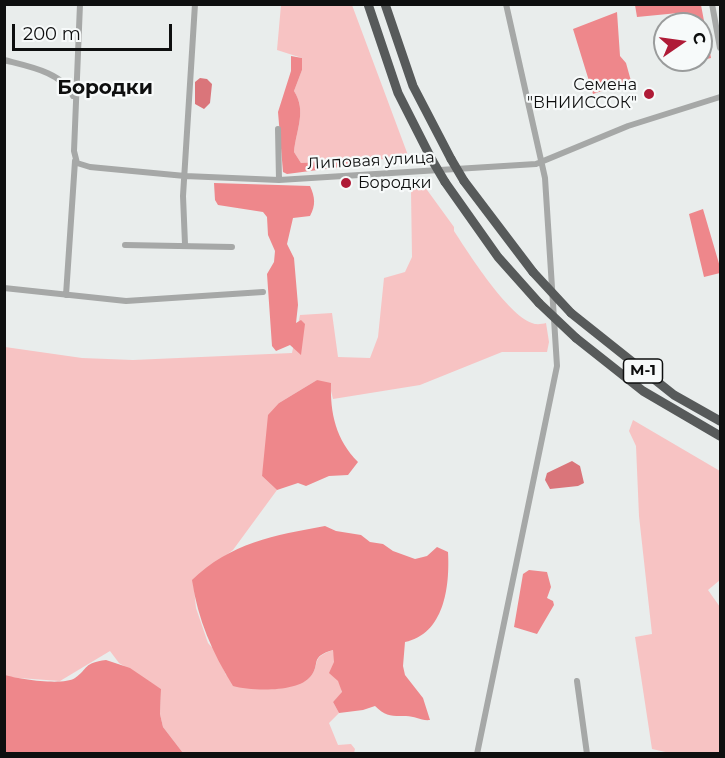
<!DOCTYPE html>
<meta charset="utf-8">
<style>
body{margin:0}
#map{position:relative;width:725px;height:758px;overflow:hidden;background:#e9edec;font-family:Montserrat,sans-serif}
canvas{display:block}
.frame{position:absolute;inset:0;border:6px solid #0e0f0f;pointer-events:none}
.north{position:absolute;left:653px;top:12px;width:60px;height:60px;box-sizing:border-box;background:#f7fafa;border:2px solid #9a9c9c;border-radius:50%;rotate:77deg;font-size:16px;font-weight:700;line-height:24px;text-align:center;color:#0e0f0f}
.north::after{content:'';display:block;margin:auto;width:21px;height:27px;background:#af1b37;clip-path:polygon(50% 0,100% 100%,50% 72%,0 100%)}
.scale{position:absolute;left:12px;top:24px;width:160px;height:27px;box-sizing:border-box;border:3px solid #0e0f0f;border-top:0;padding-left:8px;font-size:18px;line-height:21px;white-space:nowrap;color:#0e0f0f;-webkit-text-stroke:4px #f7fafa;paint-order:stroke}
</style>
<div id="map">
<canvas width="725" height="758"></canvas>
<div class="frame"></div>
<div class="north">С</div>
<div class="scale">200 m</div>
</div>
<script>
const g = document.querySelector('canvas').getContext('2d');
g.lineJoin = 'round';
function paint(path, color) { g.fillStyle = color; g.fill(path, 'evenodd'); }
function strokePath(path, color, width, dash) { g.strokeStyle = color; g.lineWidth = width; g.lineCap = dash ? 'butt' : 'round'; g.setLineDash(dash || []); g.stroke(path); }
function label(font, color, halo, rows, align = 'center') {
  g.font = font + ' Montserrat,sans-serif'; g.lineWidth = 4.5; g.setLineDash([]); g.textBaseline = 'middle'; g.strokeStyle = halo; g.fillStyle = color; for (const [text, x, y, turn = 0] of rows) {
    g.save(); g.translate(x, y); g.rotate((+turn || 0) * Math.PI / 180); g.textAlign = isNaN(turn) ? turn : align; if (halo) g.strokeText(text, 0, 0); g.fillText(text, 0, 0); g.restore();
  }
}
const green = new Path2D(`
 M281 5H352L409 158 301 163 294 152C296 130 307 111 294 91L302 70V58L277 50Z
 M413 181 422 183 454 227V231C469 254 507 314 532 323 536 325 542 324 546 323L549 342 547 352H502L420 385 333 399 331 391 317 380 279 403 262 476 277 490 233 550 193 580 196 608 208 643 216 652 226 675C245 678 300 693 311 676 321 662 310 658 333 650L342 693 333 702 339 713 329 723 338 745 351 744 355 749 354 753H183L163 727 160 714 161 689 119 663 110 651 60 681 5 677V347L82 358 133 360 292 353 300 315 332 313 338 357 370 358 378 337 384 278 405 272 412 257 411 191 406 182Z
 M633 420 720 471V580L708 590 720 607V753H670L652 749 635 637 652 634 639 516 636 446 629 431Z`);
const forest = new Path2D(`
 M635 5H701L711 58 686 64V60H701V24H681L678 13 637 17Z
 M617 12 620 56 626 63 631 81 593 94 573 29Z
 M291 56 302 58V70L294 91C307 111 296 130 294 152L301 163 355 160 356 165 287 174 283 172 278 112 291 71Z
 M214 183 310 186C315 197 316 205 310 216L293 218 287 244 294 258 298 305 296 323 301 320 305 324 301 355 290 345 276 351 272 346 267 274 274 262 275 251 268 235 267 217 263 212 218 205 215 200Z
 M703 209 720 267V273L704 277 689 214Z
 M317 380 331 383C330 413 336 440 358 462L348 475 329 476 306 486 298 483 277 490 262 476 268 415 279 403Z
 M325 526 336 531 361 535 370 542 383 544 393 551 415 559 427 556 437 547 448 552C450 587 444 634 405 642L403 666 405 675 423 698 430 720C421 721 415 716 406 716 392 716 386 717 375 706L363 710 339 713 333 702 342 692 338 681 329 673 334 662 333 650C309 657 321 663 311 676 298 693 251 691 233 686 212 652 198 620 192 580 230 543 275 535 325 526Z
 M529 570 547 572 551 587 547 598 553 601 554 605 537 634 514 627 523 574Z
 M106 660 130 668 161 689 160 714 163 727 183 753H5V675C18 679 63 686 75 678 89 668 83 663 106 660Z`);
const water = new Path2D(`
 M200 78 207 79 212 84 210 103 204 109 195 104V82Z
 M572 461 580 466 584 483 578 486 550 489 545 480 547 473Z`);
const minor = new Path2D(`
 M80 4 74 151 77 163 90 167 185 176 279 180 536 164 628 126 720 97
 M712 4 720 48
 M4 60C27 66 63 72 73 96
 M278 129 279 180
 M185 244 183 196 195 4
 M125 245 232 247
 M4 288 126 301 263 292
 M66 295 75 161
 M577 681 587 754
 M477 754 557 366 545 178 506 4`);
const highway = new Path2D(`
 M368 4 398 93 432 160
 M385 4 413 86 451 159
 M464 181 533 272
 M445 182 498 257 539 303
 M571 313 674 395 720 421
 M576 338 643 391 720 436`);
const highwayBridge = new Path2D(`
 M451 159 464 181
 M432 160 445 182
 M533 272 571 313
 M539 303 576 338`);
const markers = [
 [649,94,6,"#af1b37"],
 [346,183,6,"#af1b37"]
];
const shields = [
 [643,371,39]
];
const shieldNames = [
 ["М-1",643,371]
];
const poiNames = [
 ["Семена",637,85],
 ["\"ВНИИССОК\"",637,103],
 ["Бородки",358,183,"left"]
];
const streetNames = [
 ["Липовая улица",371,161,-3]
];
const quarterNames = [
 ["Бородки",105,88]
];
paint(green, '#f7c3c3');
paint(forest, '#ee878b');
paint(water, '#da757a');
strokePath(minor, '#a6a8a7', 6);
strokePath(highway, '#575a5a', 9);
strokePath(highwayBridge, '#575a5a', 9);
for (const [x, y, r, color] of markers) { const dot = new Path2D(); dot.arc(x, y, r, 0, 2 * Math.PI); g.fillStyle = color; g.fill(dot); strokePath(dot, '#f7fafa', 2); }
for (const [x, y, w] of shields) { const box = new Path2D(); box.roundRect(x - w / 2, y - 12, w, 24, 4.5); g.fillStyle = '#f7fafa'; g.fill(box); strokePath(box, '#0e0f0f', 1.5); }
label('bold 15px', '#0e0f0f', null, shieldNames);
label('16px', '#0e0f0f', '#f7fafa', poiNames, 'right');
label('16px', '#0e0f0f', '#f7fafa', streetNames);
label('bold 20px', '#0e0f0f', '#f7fafa', quarterNames);
</script>
